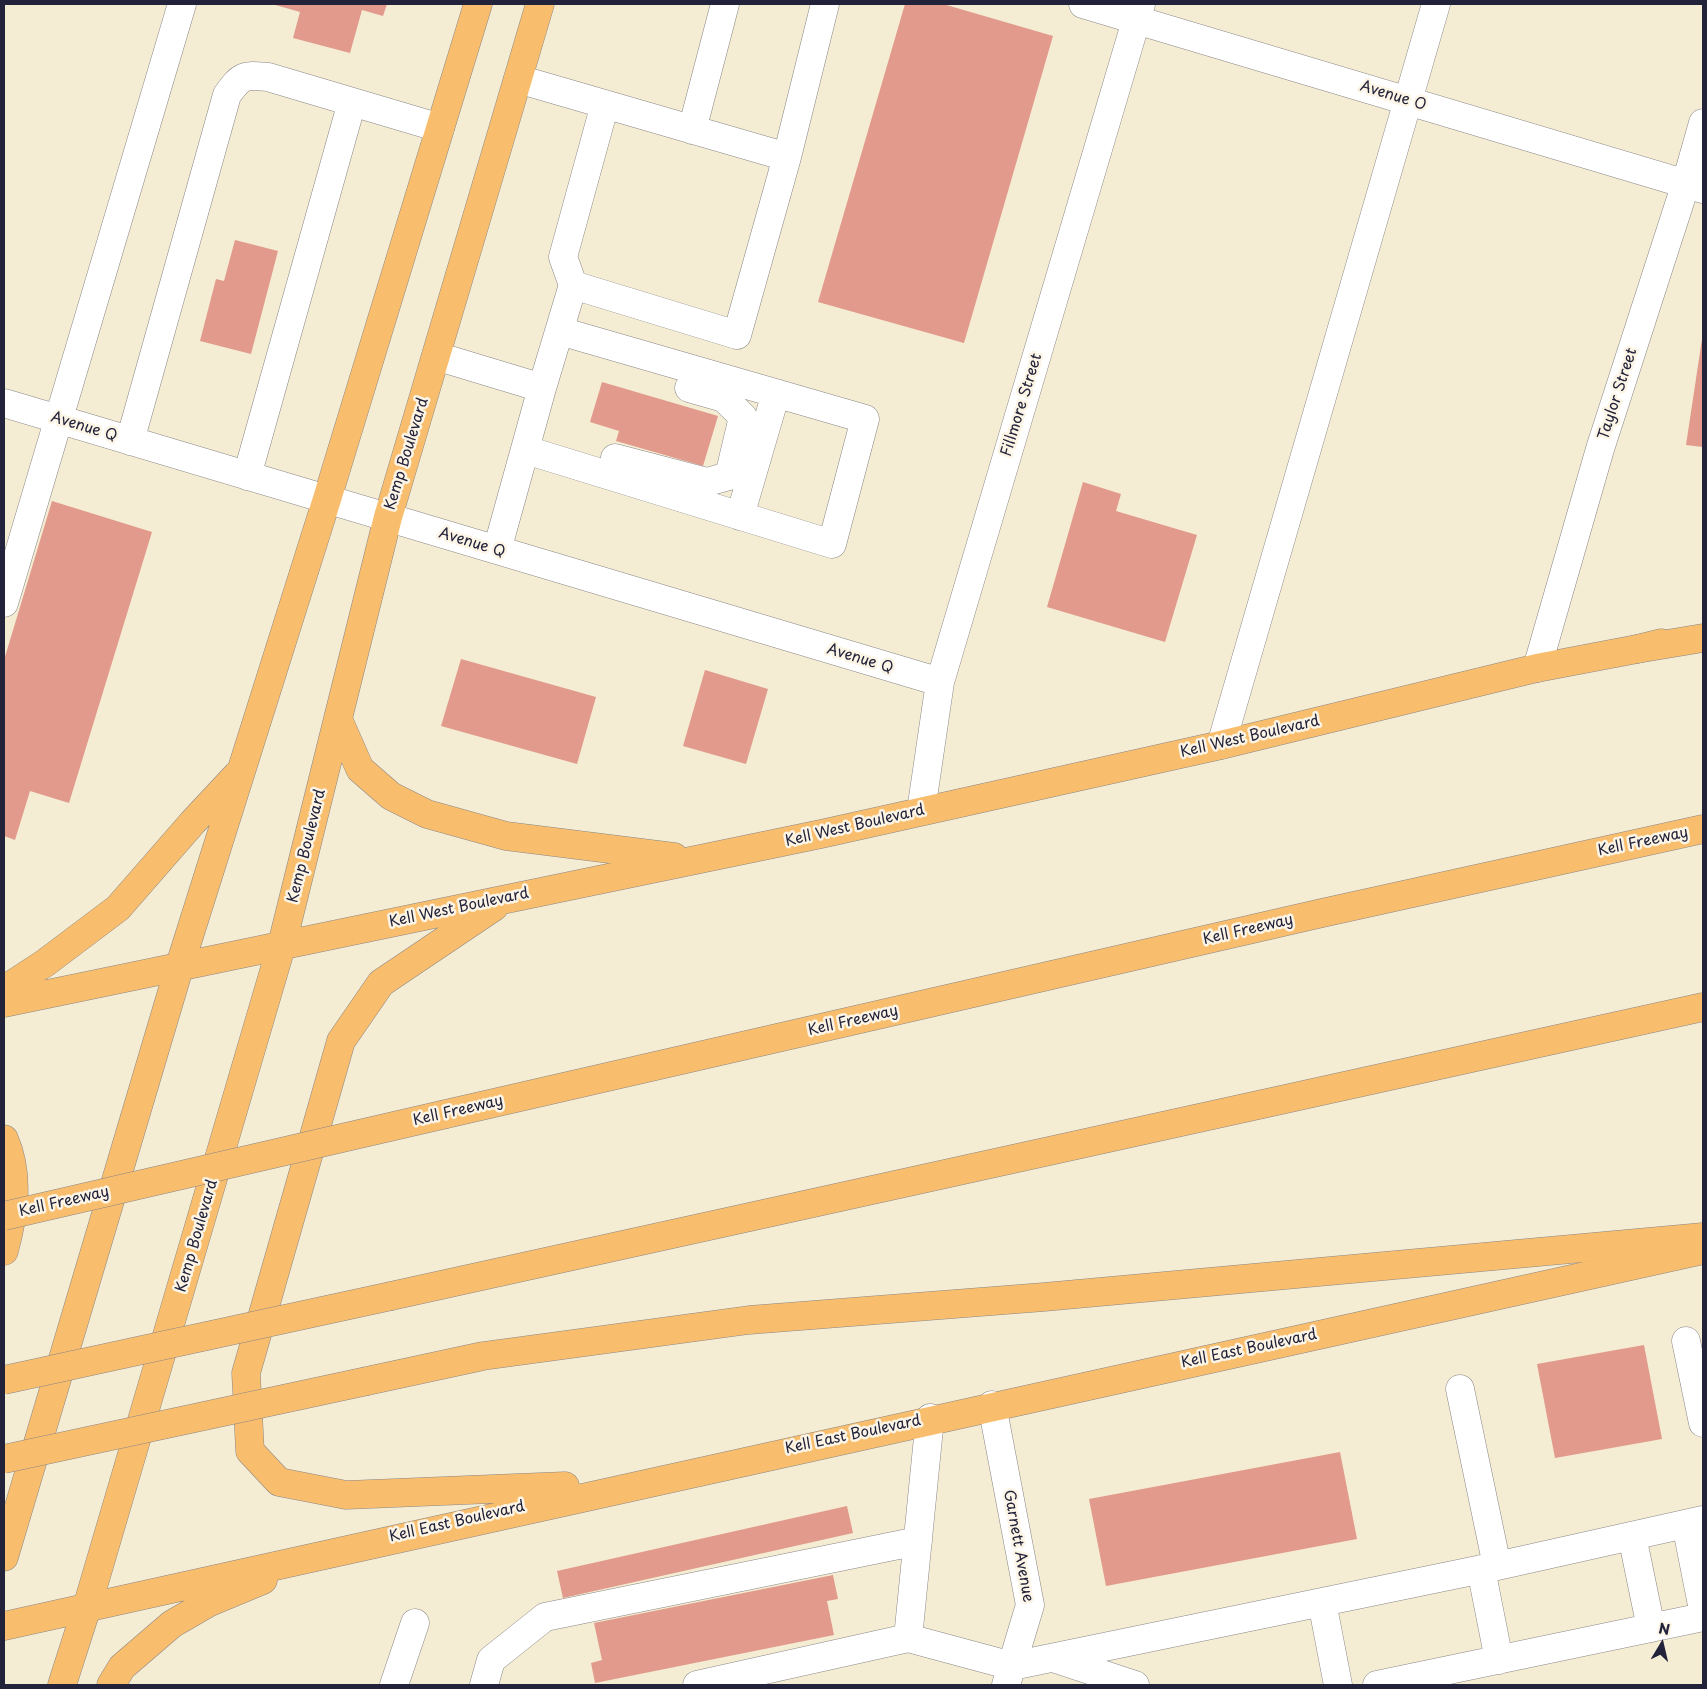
<!DOCTYPE html>
<style>
body{margin:0}
#map{position:relative;width:1707px;height:1689px;overflow:hidden;background:#f4ecd3;font-family:"Playpen Sans",sans-serif}
canvas{display:block}
.frame{position:absolute;inset:0;border:5px solid #22223b;pointer-events:none}
.north{position:absolute;left:1637px;top:1619px;width:50px;height:50px;-webkit-text-stroke:4px #fcf5e5;paint-order:stroke;rotate:9deg;font-size:14px;font-weight:700;line-height:20px;text-align:center;color:#22223b}
.north::after{content:'';display:block;margin:auto;width:18px;height:22px;background:#22223b;clip-path:polygon(50% 0,100% 100%,50% 72%,0 100%)}
</style>
<div id="map">
<canvas width="1707" height="1689"></canvas>
<div class="frame"></div>
<div class="north">N</div>
</div>
<script>
const g = document.querySelector('canvas').getContext('2d');
g.lineJoin = 'round';
function paint(path, color) { g.fillStyle = color; g.fill(path, 'evenodd'); }
function strokePath(path, color, width, dash) { g.strokeStyle = color; g.lineWidth = width; g.lineCap = dash ? 'butt' : 'round'; g.setLineDash(dash || []); g.stroke(path); }
function label(font, color, halo, rows, align = 'center') {
  g.font = font + ' "Playpen Sans",sans-serif'; g.lineWidth = 5; g.setLineDash([]); g.textBaseline = 'middle'; g.strokeStyle = halo; g.fillStyle = color; for (const [text, x, y, turn = 0] of rows) {
    g.save(); g.translate(x, y); g.rotate((+turn || 0) * Math.PI / 180); g.textAlign = isNaN(turn) ? turn : align; if (halo) g.strokeText(text, 0, 0); g.fillText(text, 0, 0); g.restore();
  }
}
const building = new Path2D(`
 M272 4H387L383 16 362 10 350 53 293 38 300 12Z
 M905 4H943L1053 36 964 343 818 302Z
 M235 240 278 251 251 354 200 341 216 279 224 281Z
 M1702 339H1703V447L1686 445Z
 M602 382 718 416 703 466 616 441 619 431 590 422Z
 M1083 482 1121 494 1116 511 1197 535 1165 642 1047 607Z
 M52 501 152 532 69 803 30 791 15 840 4 836V660Z
 M461 659 596 697 577 764 441 726Z
 M705 670 768 689 746 764 683 746Z
 M1644 1345 1662 1439 1555 1458 1537 1364Z
 M1340 1452 1357 1539 1106 1586 1089 1499Z
 M847 1506 853 1533 563 1598 557 1571Z
 M833 1575 838 1599 827 1601 834 1635 595 1683 591 1663 602 1660 594 1623Z`);
const minor = new Path2D(`
 M1083 4 1703 189
 M518 79 787 157 737 335 573 285 542 388
 M692 130 725 4
 M787 157 825 4
 M573 285 563 257 605 104
 M436 356 542 388 497 550
 M4 403 940 682
 M130 441 227 95C242 74 244 75 268 77L440 128
 M526 450 832 544 865 419 560 331
 M615 458 707 482 729 476 743 417 724 398 689 388
 M247 476 352 102
 M740 516 776 393
 M4 603 182 4
 M1537 668 1600 449 1686 183 1703 123
 M1221 745 1436 4
 M921 811 940 682 1141 4
 M1686 1341 1703 1423
 M992 1405 1030 1605 1006 1685
 M1686 1524 1703 1610
 M1632 1536 1651 1628
 M1497 1566 1703 1520
 M1481 1569 1499 1660
 M1322 1602 1338 1685
 M908 1638 930 1418
 M1053 1658 1135 1685
 M394 1685 415 1623
 M484 1685 491 1660 545 1617 918 1541
 M697 1685 908 1638 1012 1666 1497 1566 1460 1389
 M1377 1685 1703 1617`);
const major = new Path2D(`
 M338 719 360 769 391 796 427 814 506 836 674 857
 M494 907 381 983 341 1041 246 1373 250 1451 279 1482 346 1495 565 1486
 M4 990 45 963 118 908 193 822 237 775
 M4 1003 821 834 1221 745 1537 668 1637 649 1661 643
 M4 1139C20 1175 14 1214 4 1251
 M4 1557 180 965 327 499 478 4
 M4 1626C569 1496 1136 1373 1703 1250
 M62 1685 87 1607 282 944 388 517 540 4
 M111 1685 122 1667 172 1624 210 1602 263 1580`);
const highway = new Path2D(`
 M1637 649 1703 638
 M446 1114 1322 913 1703 829
 M391 1296 1703 1007
 M367 1381 483 1356 749 1320 1044 1297 1703 1237`);
const highwayBridge = new Path2D(`
 M4 1216 446 1114
 M4 1380 391 1296
 M4 1459 367 1381`);
const streetNames = [
 ["Avenue O",1393,96,17],
 ["Taylor Street",1618,394,-72],
 ["Fillmore Street",1022,405,-73],
 ["Avenue Q",84,427,17],
 ["Kemp Boulevard",407,454,-73],
 ["Avenue Q",472,543,17],
 ["Avenue Q",860,659,17],
 ["Kell West Boulevard",1250,737,-13],
 ["Kell West Boulevard",855,826,-13],
 ["Kell Freeway",1643,842,-12],
 ["Kemp Boulevard",307,846,-76],
 ["Kell West Boulevard",459,908,-12],
 ["Kell Freeway",1248,930,-13],
 ["Kell Freeway",853,1021,-13],
 ["Kell Freeway",458,1111,-13],
 ["Kell Freeway",64,1202,-13],
 ["Kemp Boulevard",197,1236,-74],
 ["Kell East Boulevard",1249,1349,-12],
 ["Kell East Boulevard",853,1435,-12],
 ["Kell East Boulevard",457,1522,-13],
 ["Garnett Avenue",1018,1546,80]
];
paint(building, '#e19a8c');
strokePath(minor, '#8b8787', 29);
strokePath(major, '#8b8787', 29);
strokePath(highway, '#8b8787', 29);
strokePath(minor, '#fff', 28);
strokePath(major, '#f9be6d', 28);
strokePath(highway, '#f9be6d', 28);
strokePath(highwayBridge, '#8b8787', 29, []);
strokePath(highwayBridge, '#f9be6d', 28);
label('15px', '#22223b', '#fcf5e5', streetNames);
</script>
